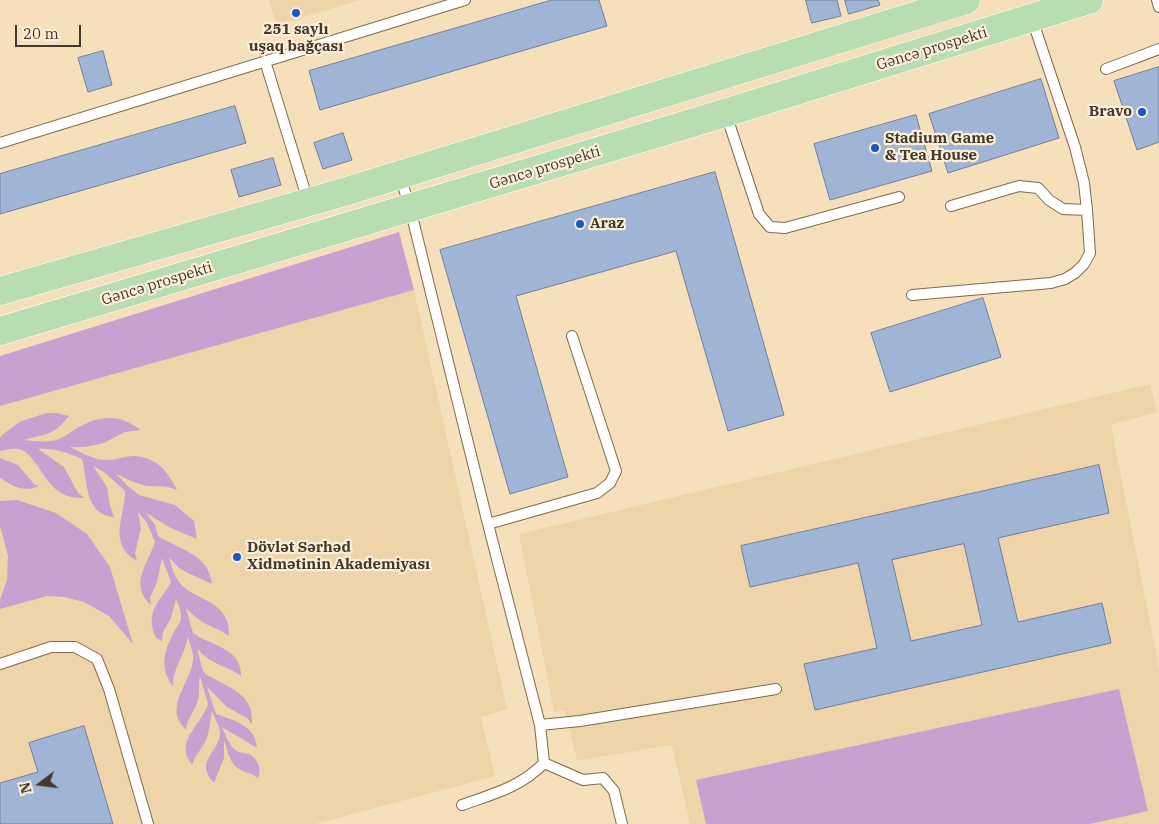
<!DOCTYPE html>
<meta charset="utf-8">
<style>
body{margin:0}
#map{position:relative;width:1159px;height:824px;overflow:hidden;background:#f6e0bb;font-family:"IBM Plex Serif",serif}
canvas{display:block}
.north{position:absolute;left:15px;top:759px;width:50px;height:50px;-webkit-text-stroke:4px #fceed8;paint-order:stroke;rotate:255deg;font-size:14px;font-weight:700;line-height:20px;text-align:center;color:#42392b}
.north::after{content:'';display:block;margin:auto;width:18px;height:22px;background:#42392b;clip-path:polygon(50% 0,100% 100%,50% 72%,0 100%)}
.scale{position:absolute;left:15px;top:25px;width:66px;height:22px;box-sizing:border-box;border:2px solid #42392b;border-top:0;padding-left:6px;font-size:15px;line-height:18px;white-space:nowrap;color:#42392b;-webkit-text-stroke:4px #fceed8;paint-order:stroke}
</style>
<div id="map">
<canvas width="1159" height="824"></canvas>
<div class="north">N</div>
<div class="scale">20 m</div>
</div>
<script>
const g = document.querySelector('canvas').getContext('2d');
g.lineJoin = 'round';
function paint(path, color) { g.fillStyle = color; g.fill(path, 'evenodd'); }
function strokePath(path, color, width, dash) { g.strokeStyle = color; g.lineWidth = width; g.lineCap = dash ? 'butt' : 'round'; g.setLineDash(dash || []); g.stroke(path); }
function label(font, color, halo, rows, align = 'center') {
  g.font = font + ' "IBM Plex Serif",serif'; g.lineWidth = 4.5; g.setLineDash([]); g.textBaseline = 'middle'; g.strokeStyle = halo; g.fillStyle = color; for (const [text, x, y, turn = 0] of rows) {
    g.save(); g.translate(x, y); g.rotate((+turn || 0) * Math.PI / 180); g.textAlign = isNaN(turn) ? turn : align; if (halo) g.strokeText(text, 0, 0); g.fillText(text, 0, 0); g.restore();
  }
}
const built = new Path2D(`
 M269 0H360L277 25Z
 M414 290 507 709 481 717 495 776 315 824H0V406Z
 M1150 384 1157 412 1111 425 1159 669V824H690L672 745 577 761 565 710 554 712 519 534Z`);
const green = new Path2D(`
 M399 232 414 290 0 406V356Z
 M47 413H57L69 416C52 437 47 433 24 440 35 441 48 443 59 439 66 436 72 431 79 427 100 415 121 414 140 430L125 432 104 443 85 447H70C82 453 94 460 107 460 116 460 125 456 134 456 156 457 168 471 177 490 167 485 158 487 147 486 136 484 126 478 116 474L129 487 139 495 175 505 194 521 197 539 171 528 146 513 155 525 158 536C180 550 209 554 212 584L188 573 179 568 169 557C171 564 173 573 177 579 190 602 231 597 229 636 220 629 210 627 201 621 195 617 190 612 186 608L193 633C211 646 242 648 241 676 232 669 222 667 212 661 206 658 202 653 197 649L203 671 207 675C229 688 254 693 252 724L247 718 227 707 207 687 216 714C235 721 255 725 257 748L222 727C226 736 229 746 237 751 240 753 245 753 249 754 258 759 262 769 258 778 252 773 246 773 239 769 229 763 228 751 224 740V758L214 783C193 761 220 752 220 733 220 727 214 717 212 711 210 721 210 730 206 740 202 749 195 755 192 765 173 741 202 725 208 704L200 676C198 684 200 692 198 700 195 711 187 718 186 730 162 708 191 683 193 660 194 653 190 644 188 637 185 654 172 670 173 686 159 669 164 650 174 632 176 628 181 622 181 618 182 612 178 604 176 599L171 618 163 632 162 641 156 638C144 611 160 602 171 582L162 558 157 582 150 598 151 605C129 585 147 565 155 542L147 523 138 512 141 528 135 553 137 561C107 544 125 517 125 491L104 472 93 466 107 487 110 506 114 517C84 515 88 481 82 459 68 453 54 448 38 449L64 467 78 493 84 498C55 499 49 481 34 461 30 456 26 451 19 449 13 448 6 450 0 451V438L2 435 21 421Z
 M0 458 18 465 34 484 39 486C25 493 12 486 0 478Z
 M17 500 56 513 87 534 110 567 133 644 109 616 84 602 64 597 47 596 0 609V600L7 580 8 556 0 526V501Z
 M1119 689 1148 811 1090 824H706L696 780Z`);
const building = new Path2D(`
 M552 0H599L607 26 320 110 309 71Z
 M806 0H837L841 16 812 23Z
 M845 0H878L880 5 849 14Z
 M103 51 112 85 88 92 78 58Z
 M1159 67V142L1137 150 1114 81Z
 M1041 79 1059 138 948 173 929 114Z
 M235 106 246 143 0 214V174Z
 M916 115 932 171 830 200 814 144Z
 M343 133 352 160 323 169 314 143Z
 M273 158 281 185 239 197 231 170Z
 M715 172 784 415 728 431 676 251 516 296 568 477 510 494 440 250Z
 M983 298 1001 357 890 392 871 333Z
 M1099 465 1109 513 998 538 1018 622 1102 603 1111 643 815 710 804 664 877 648 858 563 750 587 741 546ZM964 544 982 625 911 641 892 560Z
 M84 726 113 824H0V783L38 772 29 743Z`);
const lane = new Path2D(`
 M1157 0 1159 7
 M265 61 308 201
 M1106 69 1159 49
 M726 114 759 214 770 227 785 228 899 197
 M0 143 465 0
 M400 176 410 208 488 524 540 725 544 763C521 787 493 794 462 805
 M951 206 1019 186 1038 188 1049 200 1063 209 1087 210
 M912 295 1051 283 1065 279 1075 273 1084 264 1090 253 1087 210 1084 183 1075 147 1032 19
 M488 524 597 493 610 483 616 471 572 336
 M0 664 51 647H75L97 659 109 689 148 824
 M540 725 580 721 776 689
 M544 763 583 780 603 778 614 791 622 824`);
const primary = new Path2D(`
 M0 291 344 192 966 0
 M0 331 725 113 1089 0`);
const markers = [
 [296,13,5,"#1858c3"],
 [1142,112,5,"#1858c3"],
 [875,148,5,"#1858c3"],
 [580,224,5,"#1858c3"],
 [237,557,5,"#1858c3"]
];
const poiNames = [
 ["251 saylı",296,30,"center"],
 ["uşaq bağçası",296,47,"center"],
 ["Bravo",1132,112,"right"],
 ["Stadium Game",885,139],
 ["& Tea House",885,156],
 ["Araz",590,224],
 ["Dövlət Sərhəd",247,548],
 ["Xidmətinin Akademiyası",247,565]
];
const streetNames = [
 ["Gəncə prospekti",932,49,-17],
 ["Gəncə prospekti",545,168,-17],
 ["Gəncə prospekti",157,284,-17]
];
paint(built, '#eed4a8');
paint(green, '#c9a1d1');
paint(building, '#a0b4d6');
strokePath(building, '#6d80a0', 1);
strokePath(lane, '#7f6b4a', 12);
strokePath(primary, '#fff', 29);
strokePath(lane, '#fff', 10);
strokePath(primary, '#b8ddb0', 28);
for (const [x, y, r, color] of markers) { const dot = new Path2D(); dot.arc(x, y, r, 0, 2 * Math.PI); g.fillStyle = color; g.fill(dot); strokePath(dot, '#fceed8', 2); }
label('bold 15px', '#42392b', '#fceed8', poiNames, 'left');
label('15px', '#42392b', '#fceed8', streetNames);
</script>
